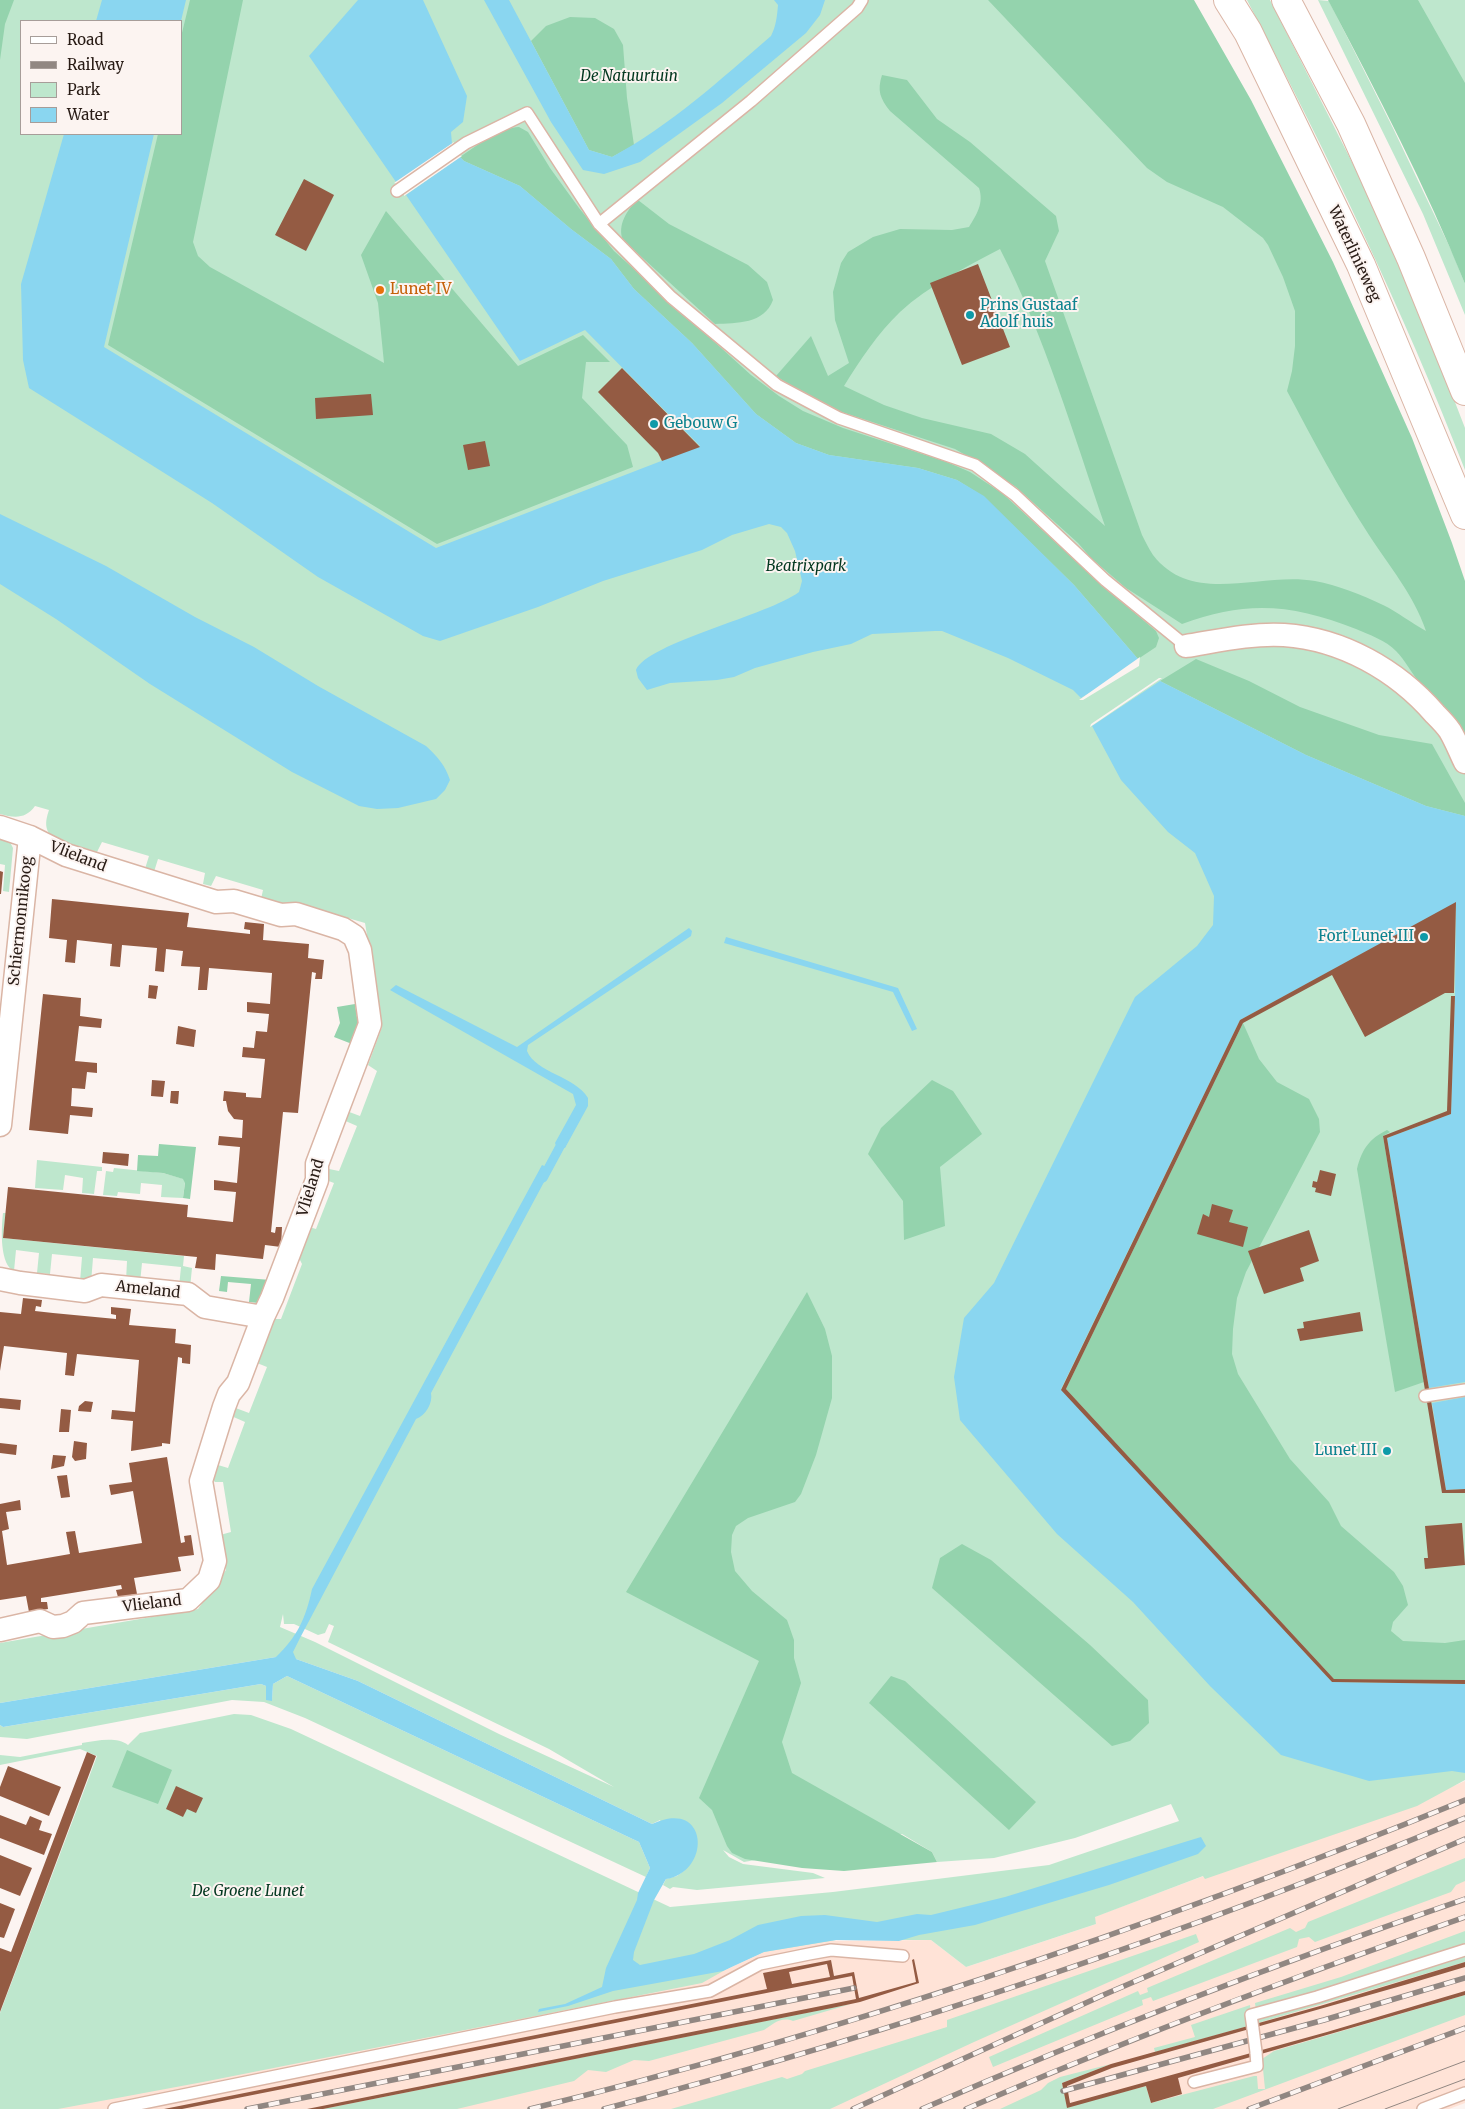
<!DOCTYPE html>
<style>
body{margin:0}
#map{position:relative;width:1465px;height:2109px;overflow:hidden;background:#fcf4f1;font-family:Merriweather,serif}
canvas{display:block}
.legend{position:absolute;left:20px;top:20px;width:162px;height:115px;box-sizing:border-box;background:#fcf4f1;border:1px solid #a79d99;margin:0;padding:6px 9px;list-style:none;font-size:15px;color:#281b15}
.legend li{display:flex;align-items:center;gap:10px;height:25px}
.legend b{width:25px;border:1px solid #a79d99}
</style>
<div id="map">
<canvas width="1465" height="2109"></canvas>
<ul class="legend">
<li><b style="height:6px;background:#fff"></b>Road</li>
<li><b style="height:6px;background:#918782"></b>Railway</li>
<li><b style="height:14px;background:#bee7cd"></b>Park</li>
<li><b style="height:14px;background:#8ad6f0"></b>Water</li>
</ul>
</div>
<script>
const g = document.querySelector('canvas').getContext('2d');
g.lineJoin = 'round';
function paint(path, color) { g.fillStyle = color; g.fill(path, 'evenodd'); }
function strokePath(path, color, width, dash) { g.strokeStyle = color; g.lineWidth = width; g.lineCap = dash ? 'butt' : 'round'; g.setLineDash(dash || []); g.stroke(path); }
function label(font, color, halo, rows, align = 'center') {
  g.font = font + ' Merriweather,serif'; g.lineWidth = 4; g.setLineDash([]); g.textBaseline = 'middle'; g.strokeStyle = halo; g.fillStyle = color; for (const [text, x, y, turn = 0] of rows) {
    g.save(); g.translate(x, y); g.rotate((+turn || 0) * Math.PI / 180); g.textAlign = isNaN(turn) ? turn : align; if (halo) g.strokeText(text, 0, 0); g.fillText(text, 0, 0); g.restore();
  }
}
const built = new Path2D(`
 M1465 1781V2103L1449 2109H0L723 1971 764 1952 825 1941 931 1940 966 1967 1096 1924 1094 1917 1361 1817 1399 1809Z`);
const green = new Path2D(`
 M0 0H1151L1465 621V1780L1417 1806 1205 1879 1203 1876 1095 1917 1096 1924 966 1967 931 1940H836L764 1952 734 1965 702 1983 203 2082 58 2109H0V2013L97 1756 80 1749 0 1765V1755L20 1757 82 1745V1743C96 1741 116 1736 128 1745L140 1733 234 1714 251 1715 291 1729 670 1907 833 1892 1049 1865 1179 1821 1171 1804 1075 1838 994 1858 937 1862 932 1852 902 1834 744 1862 723 1850 729 1857 743 1864 813 1873 825 1878 697 1890 673 1887 670 1889 663 1885 666 1879 677 1876 685 1870 660 1820 652 1824 358 1681 296 1659 276 1657 0 1703V1643L198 1609 226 1570 220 1535 231 1532 223 1482H215L212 1479 218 1465 228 1468 245 1422 229 1415 233 1407 249 1413 267 1367 257 1363 272 1319H281L302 1264 297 1254 309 1227 316 1229 334 1183 326 1180 329 1169 339 1171 357 1126 341 1119 344 1110 360 1116 377 1071 368 1065 382 1027 365 923 292 902 282 907 261 899 263 890 216 876 211 886 203 884 205 873 158 859 153 875 144 872 149 856 102 842 97 852 55 839C44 831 45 822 49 810L35 806C26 819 14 818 0 814ZM21 21H181V134H21ZM283 1614 284 1624H294L318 1635 325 1633 329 1624 334 1626 328 1642 549 1749 614 1787 499 1734 315 1642 280 1627Z
 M1247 0H1270L1359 176 1427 330 1465 428V470C1403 309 1327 154 1247 0Z
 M1318 0 1329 1 1393 128 1453 254 1465 284V315L1423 214Z
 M1379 0H1465V150Z
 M0 834 9 840 13 848 9 892 3 891 5 865 0 864Z
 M37 1160 102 1167V1171H97L94 1194 82 1193 83 1178 65 1175 63 1190 35 1188Z
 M114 1168 163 1173 184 1179 185 1182 183 1198 161 1197 162 1185 141 1183 140 1194 118 1192 117 1196 103 1195 106 1171 113 1172Z
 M3 1213H6L3 1238 184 1256 183 1266 192 1268 190 1288 179 1287 181 1267 142 1263 140 1283 126 1281 127 1261 93 1258 91 1283 80 1282 82 1257 52 1254 50 1274 37 1273 39 1253 16 1250 14 1271C0 1265 1 1231 3 1213Z
 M287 1676 639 1842 650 1868 646 1877 305 1718 264 1702 232 1700 27 1739 0 1737V1725L3 1727 261 1684 266 1686 272 1700 273 1684Z
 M1465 1858V1881L1456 1885 1451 1892 1315 1942 1309 1937 1299 1939 1297 1947 1153 2001 1151 1997 1142 2000 1143 2005 993 2067 989 2057 1138 1991 1140 1995 1148 1992 1147 1988 1290 1928 1296 1932 1305 1928 1308 1922Z
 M1465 1931V1962L1258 2023 1255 2003 1341 1977Z
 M1196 1934 1199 1942 974 2042 830 2109H671L782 2077 787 2079 802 2074 805 2071 947 2027V2020Z
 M1465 1995V2015L1213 2109H1000L1041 2090 1048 2083 1060 2077 1111 2064 1062 2083 1067 2107 1146 2086 1151 2103 1254 2076H1257L1258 2089H1265L1262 2059 1274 2051Z
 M851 2004 793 2021C781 2016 773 2024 764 2030L649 2061 634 2060 606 2072 588 2070 574 2081 457 2109H323Z
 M1250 2005 1252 2025 1155 2052 1154 2048 1195 2037 1191 2025Z`);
const forest = new Path2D(`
 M0 0H14L5 24 0 60Z
 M190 0H243L193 242 198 256 210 267 384 363 378 303 361 255 386 211 518 366 583 335 610 362H586L582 398 627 445 633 467 437 544 108 345 158 134H181V37Z
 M988 0H1194L1251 100 1333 262 1412 438 1452 543 1465 581V738C1451 718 1435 700 1419 682 1411 672 1405 660 1396 651 1387 641 1368 634 1356 629 1293 604 1246 600 1182 624L1126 588 1091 558 1078 543 1016 487 981 464 955 449 820 405 776 376 811 336 828 376 849 363 835 320 833 292 841 263 848 252 873 237 900 229 952 230 969 227C977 214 984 203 979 188L890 111C880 98 877 91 882 75L907 80 937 119 970 142 1056 216 1059 231 1045 261 1142 535C1145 541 1149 549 1153 555 1193 607 1261 571 1315 581 1337 585 1362 595 1383 605 1398 612 1411 623 1426 631 1414 595 1389 566 1369 535 1339 489 1313 440 1287 391L1292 371 1295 346V311L1283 277 1268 245 1263 238 1223 207 1167 182 1147 168ZM1000 249C1045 337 1073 433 1105 526L1025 454 991 434 922 418 884 405 844 386C860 360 878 333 900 312 928 286 966 267 1000 249Z
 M1328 0H1418L1465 83V284C1426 187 1377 93 1328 0Z
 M570 17 595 18 614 29 623 45 627 98 634 145 612 157 589 150 531 41 546 26Z
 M519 127 528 132 550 168 579 208 614 251 751 375 779 396 803 411 843 428 947 462 970 472 1002 493 1103 586 1156 631 1159 638 1156 647 1138 659 1074 585 984 497 957 480 918 468 829 455 796 443 756 414 692 343 634 289 611 259 571 229 520 186 464 161 460 157C475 147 501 127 519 127Z
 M638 200 669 224 748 265 767 282 773 300C764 324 737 323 715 324L623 240C617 226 627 209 638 200Z
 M1196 659 1249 681 1300 707 1379 735 1432 744 1465 803V816L1426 806 1306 755 1160 681Z
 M355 1004 358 1024 352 1044 334 1037 340 1023 337 1007Z
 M1243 1023 1259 1059 1277 1082 1309 1099 1319 1119 1320 1132 1246 1272 1237 1298 1233 1329 1232 1354 1238 1374 1290 1459 1329 1502 1341 1526 1394 1572 1403 1586 1408 1605 1393 1622 1391 1631 1403 1641 1445 1643 1465 1640V1680L1334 1679 1066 1389Z
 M932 1080 953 1091 982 1134 940 1167 945 1226 904 1240 903 1201 868 1154 881 1128Z
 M1387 1130 1390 1132 1383 1136 1424 1382 1395 1392 1357 1169C1362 1149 1369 1139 1387 1130Z
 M159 1144 196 1147 190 1199 183 1198 185 1183 183 1179 163 1173 137 1171 138 1155 158 1156Z
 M221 1276 271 1280 258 1303 249 1302 251 1284 228 1282 227 1292 219 1291Z
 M807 1292 825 1329 832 1356V1398L816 1455 801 1494 795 1502 748 1518 736 1526 732 1535 731 1552 735 1571 752 1591 787 1620 794 1640V1658L801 1683 782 1742 792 1773 932 1852 937 1862 844 1871 802 1868 745 1859 732 1853 727 1846 712 1810 699 1798 759 1661 626 1592Z
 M962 1544 991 1560 1090 1645 1148 1700 1149 1723 1130 1741 1112 1746 932 1588 940 1558Z
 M891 1676 905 1681 1036 1802 1009 1830 869 1703Z
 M127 1750 172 1770 158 1804 112 1787Z`);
const water = new Path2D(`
 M102 0H186L181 21H96Z
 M358 0H423L467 96 463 122 451 132 452 144 396 182 309 56Z
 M484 0H509L589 150 612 157C671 125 720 80 771 36 776 26 777 17 778 5L774 0H825L820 15 806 33 722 103 640 162 604 174 583 170 551 122Z
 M64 134H154L104 347 436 548 700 446 585 330 520 361 406 195 460 157 464 161 520 186 571 229 611 259 634 289 692 343 756 414 796 443 829 455 918 468 957 480 984 496 1074 585 1138 659 1137 664 1081 698 1073 690 1008 658 942 631H935L872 634 851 644 813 652 755 668 734 677 717 680 670 683 647 690 638 678 636 670C647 643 769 615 799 592L802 581 795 551 787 533 781 527 769 524 732 535 702 550 603 581 538 607 440 641 423 636 318 577 212 503 29 388 23 360 21 284Z
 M0 514 106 566 195 617 254 647 318 686 426 746C437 756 445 765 450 780L445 790 436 799 398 808 377 809 359 806 292 772 150 684 56 619 0 584Z
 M1160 681 1306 755 1426 806 1465 816V1382L1429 1388 1387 1138 1451 1114 1455 996 1456 903 1240 1020 1061 1389 1332 1682 1465 1684V1773L1452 1771 1369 1781 1281 1755 1210 1686 1133 1602 1057 1534 960 1420 954 1377 964 1318 994 1283 1135 997 1197 946 1213 925 1214 896 1195 853 1168 832 1121 780 1092 726Z
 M689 928 692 931 691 936 528 1045 527 1051C536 1073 575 1076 588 1098V1106L565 1148H557L555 1143 576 1105 573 1094 390 990 396 985 517 1047Z
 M726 937 898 988 917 1029 912 1031 893 992 724 943Z
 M542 1165 551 1169 431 1393C433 1403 426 1415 416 1419L300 1638 293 1652 296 1659 358 1681 652 1824C709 1797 712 1872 666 1879L654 1900 634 1952 633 1960 640 1965 694 1954 730 1940 758 1925 801 1916 825 1915 877 1922 917 1914 931 1915 1005 1897 1201 1837 1206 1846 1198 1854 1109 1885 975 1925 919 1935 899 1941 836 1940 764 1952 723 1971 613 1991 568 2006 538 2012 539 2009 565 2004 602 1987 606 1968 637 1900 638 1893 650 1868 639 1842 287 1676 273 1684 272 1701 266 1700V1686L261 1684 3 1727 0 1725V1703L276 1657C297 1637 306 1618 312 1589Z
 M1465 1397V1489L1446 1490 1432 1403Z`);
const pier = new Path2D(`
 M454 142 453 146 398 184 394 183Z
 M459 155 462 156 404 196V193Z
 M1140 657 1139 666 1083 700H1079Z
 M1159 678H1162L1090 727 1091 724Z`);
const stream = new Path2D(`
 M543 1178 564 1139`);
const building = new Path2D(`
 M304 179 334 195 306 251 275 235Z
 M978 264 1010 347 962 365 930 283Z
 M622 368 700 447 662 461 658 453 598 392Z
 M371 394 373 415 316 419 315 398Z
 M485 441 490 466 468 470 463 445Z
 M0 871 3 872 1 894H0Z
 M52 899 189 913 187 927 250 934V930L244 929 245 922 264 924 263 940 309 944 308 958 324 960 322 979H315L316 973 312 972 298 1113 283 1112 271 1232 275 1233 276 1227H282L281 1247 265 1245 263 1259 216 1254 215 1270 195 1268 197 1257 3 1238 8 1187 188 1205 187 1217 233 1222 236 1192 214 1190V1180L237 1183 240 1147 218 1145 219 1136 242 1138 243 1120 234 1119 228 1111 226 1101H223L224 1091 246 1093V1097L261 1098 265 1059 242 1057 243 1047 254 1048 256 1031 267 1032 269 1014 247 1012V1002L270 1004 272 973 209 968 207 990H198L200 967 181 966 183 951 166 949 164 972 155 971 157 948 122 945 120 967 110 966 112 944 77 940 75 963 65 962 67 940 49 938Z
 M1456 902 1454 993H1445L1365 1037 1332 975 1243 1023 1066 1389 1334 1679 1465 1680V1684L1332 1682 1061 1390 1240 1020Z
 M149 985 158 986 156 999 148 998Z
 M43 994 81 998 80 1016 102 1019 101 1028 79 1026 75 1061 97 1063V1073L87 1072 85 1089 72 1088 71 1106 93 1108 92 1117 70 1115 68 1134 29 1130Z
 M1451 996H1455L1451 1114 1387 1138 1446 1490 1465 1489V1493H1442L1383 1136 1447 1111Z
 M178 1026 196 1030 194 1047 176 1044Z
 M152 1080 165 1081 163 1097 151 1096Z
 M171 1091H179L178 1104 170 1103Z
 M103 1152 129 1154 128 1166 102 1163Z
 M1320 1170 1336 1174 1331 1196 1315 1192 1316 1188 1312 1187 1313 1181 1317 1182Z
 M1212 1204 1233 1210 1229 1222 1248 1227 1243 1247 1197 1234 1203 1214 1209 1217Z
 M1309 1230 1319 1261 1300 1268 1304 1281 1264 1294 1248 1251Z
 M23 1298 42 1300 41 1307 36 1306 35 1311 53 1313 116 1319V1315L111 1314V1307L131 1309 129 1325 176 1329 175 1343 191 1345 190 1364 182 1363V1358L178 1357 170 1444 162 1443V1446L131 1451 133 1421 111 1419 112 1410 135 1412 139 1360 77 1354 74 1376 65 1375 67 1353 4 1346 0 1371V1312L21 1314Z
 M1360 1312 1363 1331 1300 1341 1297 1329 1304 1328 1303 1322Z
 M0 1398 21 1400 20 1410 0 1408Z
 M85 1401 93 1402 91 1412 78 1411 79 1406Z
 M61 1409 71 1410 69 1432H59Z
 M74 1441 87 1443 86 1459 75 1461 72 1457Z
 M0 1443 17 1445 16 1455 0 1453Z
 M53 1455 66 1456 64 1466 51 1469Z
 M167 1457 181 1543 185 1542 184 1536 191 1535 194 1555 178 1557 181 1571 134 1578 137 1594 118 1597 116 1590 122 1589 121 1585 41 1598V1602H47L48 1609 29 1612 26 1596 0 1600V1504L20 1500 21 1510 6 1512 9 1529 2 1531 7 1565 70 1554 66 1532 75 1531 79 1553 142 1543 133 1491 111 1495 109 1485 132 1482 129 1463Z
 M67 1475 70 1497 61 1498 57 1476Z
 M1462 1523 1465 1565 1425 1569 1424 1558H1428L1425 1526Z
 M87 1752 96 1756 0 2012V1948L11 1952Z
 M8 1766 61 1787 49 1816 0 1796V1787Z
 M176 1786 203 1798 196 1813 187 1809 183 1817 166 1809Z
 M0 1815 26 1825 30 1816 42 1821 39 1830 52 1834 44 1855 0 1838Z
 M0 1855 32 1868 20 1896 0 1888Z
 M0 1903 15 1909 4 1938 0 1937Z
 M914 1959 919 1983 860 2002 832 2008 323 2109H307L856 1999 852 1976 182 2109H164L767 1989 763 1973 831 1960 834 1976 854 1972 859 1998 916 1982 912 1960ZM827 1964 830 1977 792 1984 789 1972Z
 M1465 1962V1967L1408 1984 1112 2068 1067 2086 1070 2103 1327 2032 1465 1991V1995L1178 2078 1182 2094 1151 2103 1146 2086 1067 2108 1062 2083 1111 2064 1320 2006Z`);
const lane = new Path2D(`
 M397 191 466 143 527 113 599 224 671 297 777 385 839 418 975 465 1015 495 1105 580 1186 646
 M599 224 751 101 857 8 862 0
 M1425 1396 1465 1390
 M1253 2029 1251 2015 1317 1997 1465 1950
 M1194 2082 1257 2066 1256 2052
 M114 2109 615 2007 710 1991 760 1964 809 1954 831 1950 903 1956
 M1423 2109 1465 2093`);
const street = new Path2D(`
 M1186 646C1217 641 1252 633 1284 635 1342 639 1397 670 1435 714 1440 719 1446 725 1450 731 1456 741 1460 752 1465 762
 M0 827 30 837 66 855 216 902 234 901 281 915 296 914 343 929 354 936 360 950 370 1024 317 1164V1180L272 1298 263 1317 238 1383 229 1394 224 1407 201 1481 215 1561 209 1580 188 1600 83 1613 73 1622 63 1626 53 1627 40 1621 0 1630
 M0 1125 30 837
 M0 1279 20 1283 85 1291 101 1285 188 1294 205 1307 263 1317`);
const primary = new Path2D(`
 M1228 0 1248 32 1361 265 1465 515
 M1286 0 1351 124 1411 258 1465 391`);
const tram = new Path2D(`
 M1338 2109 1465 2061
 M1385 2109 1465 2079`);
const rail = new Path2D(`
 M1063 2091 1324 2020 1465 1978
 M247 2109 854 1988
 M530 2109C850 2031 1160 1924 1465 1800
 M604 2109C897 2032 1185 1934 1465 1818
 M853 2109 1101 1996 1465 1839
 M922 2109C1100 2031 1281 1962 1465 1899
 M966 2109C1129 2038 1297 1976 1465 1917
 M1249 2109 1465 2028`);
const laneBridge = new Path2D(`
 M1253 2029 1256 2052`);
const markers = [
 [380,290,5,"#e8710a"],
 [970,315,5,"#0f9aa8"],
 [654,424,5,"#0f9aa8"],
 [1424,937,5,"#0f9aa8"],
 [1387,1451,5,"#0f9aa8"]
];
const parkNames = [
 ["De Natuurtuin",629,77],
 ["Beatrixpark",806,567],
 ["De Groene Lunet",248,1892]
];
const streetNames = [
 ["Waterlinieweg",1354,254,65],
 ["Vlieland",78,857,21],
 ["Schiermonnikoog",21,921,-84],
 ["Vlieland",311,1188,-73],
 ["Ameland",148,1290,6],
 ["Vlieland",152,1604,-7]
];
const foodNames = [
 ["Lunet IV",390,290]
];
const cultureNames = [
 ["Prins Gustaaf",980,306],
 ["Adolf huis",980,323],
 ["Gebouw G",664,424],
 ["Fort Lunet III",1414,937,"right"],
 ["Lunet III",1377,1451,"right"]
];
paint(built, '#ffe3d7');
paint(green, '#bee7cd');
paint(forest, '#94d3ad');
paint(water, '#8ad6f0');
paint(pier, '#fcf4f1');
strokePath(stream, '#8ad6f0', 9);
paint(building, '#945b43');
strokePath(lane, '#dab5a5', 14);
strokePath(street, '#dab5a5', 25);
strokePath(primary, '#dab5a5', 30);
strokePath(lane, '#fff', 11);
strokePath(street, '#fff', 22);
strokePath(primary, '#fff', 28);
strokePath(tram, '#918782', 1);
strokePath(rail, '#918782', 5.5);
strokePath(rail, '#fcf4f1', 4, [11]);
strokePath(laneBridge, '#dab5a5', 14, []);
strokePath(laneBridge, '#fff', 11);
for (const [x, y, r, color] of markers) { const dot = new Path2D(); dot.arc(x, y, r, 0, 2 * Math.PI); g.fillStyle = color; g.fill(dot); strokePath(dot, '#fcf4f1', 2); }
label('italic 15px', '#02371f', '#fcf4f1', parkNames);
label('15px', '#281b15', '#fcf4f1', streetNames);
label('15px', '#c56008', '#fcf4f1', foodNames, 'left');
label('15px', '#0d838f', '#fcf4f1', cultureNames, 'left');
</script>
